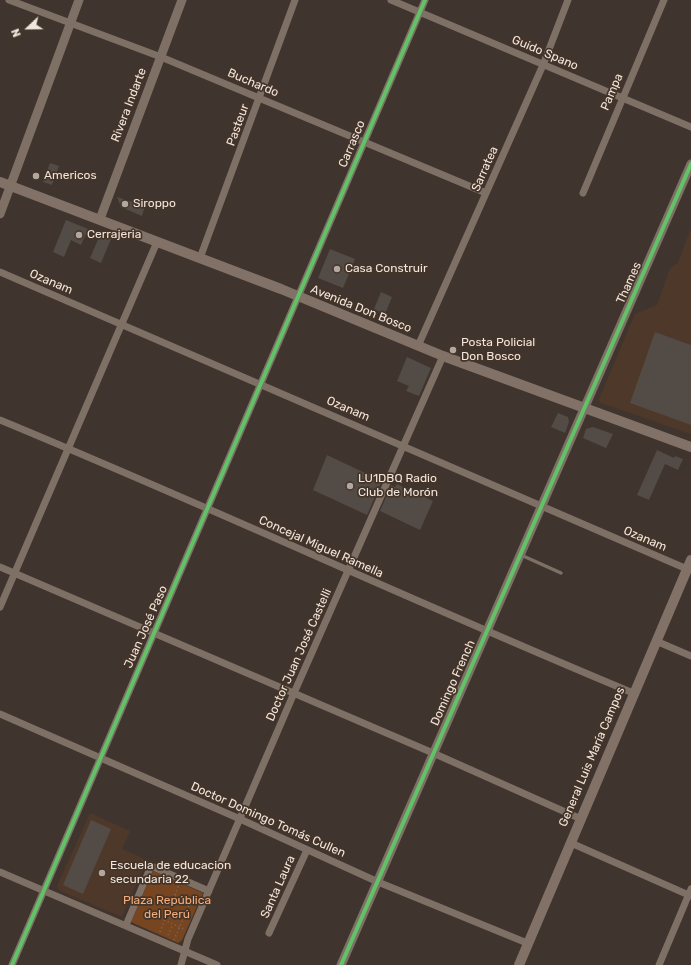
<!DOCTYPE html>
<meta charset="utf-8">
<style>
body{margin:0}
#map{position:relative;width:691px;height:965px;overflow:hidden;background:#3f352e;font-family:Rubik,sans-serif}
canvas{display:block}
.north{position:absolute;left:8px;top:8px;width:40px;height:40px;-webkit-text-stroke:3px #453428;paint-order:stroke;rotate:248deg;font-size:11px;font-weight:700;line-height:16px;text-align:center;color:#f1e6de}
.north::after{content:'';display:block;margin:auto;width:14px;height:18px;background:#f1e6de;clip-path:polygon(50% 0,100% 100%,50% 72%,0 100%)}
</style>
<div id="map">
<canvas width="691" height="965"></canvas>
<div class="north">N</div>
</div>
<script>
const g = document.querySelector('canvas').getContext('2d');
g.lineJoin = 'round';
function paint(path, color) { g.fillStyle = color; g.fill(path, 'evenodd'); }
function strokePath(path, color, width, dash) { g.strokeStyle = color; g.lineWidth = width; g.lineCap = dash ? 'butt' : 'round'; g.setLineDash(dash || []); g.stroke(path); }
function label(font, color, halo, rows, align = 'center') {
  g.font = font + ' Rubik,sans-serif'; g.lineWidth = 3.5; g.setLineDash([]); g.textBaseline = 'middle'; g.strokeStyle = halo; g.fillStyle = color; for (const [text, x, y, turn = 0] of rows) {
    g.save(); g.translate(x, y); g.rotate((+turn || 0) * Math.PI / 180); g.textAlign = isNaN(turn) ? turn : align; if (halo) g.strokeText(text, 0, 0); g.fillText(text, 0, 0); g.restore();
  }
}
const built = new Path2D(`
 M691 228V434L601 403 599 399 635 314 657 305 670 268 678 263Z
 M90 813 130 831 122 849 147 860 122 917 60 891 57 886Z`);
const green = new Path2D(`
 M153 871 203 893 182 940 178 943 131 922Z`);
const building = new Path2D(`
 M50 163 59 166 52 185 43 182Z
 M117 197 145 206 142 216 121 207Z
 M66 220 88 229 81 245 71 240 64 257 53 252Z
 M100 235 111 239 101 263 90 258Z
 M330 249 355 259 343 288 318 278Z
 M381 292 392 297 385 314 374 309Z
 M655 332 691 345V425L630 403Z
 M407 357 431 368 419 396 406 391 409 386 397 381Z
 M558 413 568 417 569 422 565 433 551 427Z
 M593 427 613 434 606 448 583 438 586 429Z
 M657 450 674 458 675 456 683 459 678 470 665 464 649 500 637 495Z
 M327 455 382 481 367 515 313 490Z
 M397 484 433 501 420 530 380 511 391 485 395 487Z
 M91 820 111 829 83 894 63 885Z`);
const path = new Path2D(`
 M175 896 190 903 198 898
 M164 920 184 929
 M160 932 179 885
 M168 935 173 924
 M174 940 190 903`);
const service = new Path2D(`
 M521 555 561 573`);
const minor = new Path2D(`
 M9 0 161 57 486 193
 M391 0 691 127
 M583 193 664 0
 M200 258 295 0
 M0 272 687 569
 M418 346 543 65 568 0
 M0 420C213 508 421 605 633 693
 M0 567 433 753 581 819
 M0 607 157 242
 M656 641 691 656
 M0 714 240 819 378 882 527 943
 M571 843 691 896
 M0 872 217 965
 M126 925 151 866 209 891
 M269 933 307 850
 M12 965 425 0
 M181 965 188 939 294 693 443 356
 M659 965 691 889`);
const tertiary = new Path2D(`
 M0 214 79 0
 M100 219 182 0
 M341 965 691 164`);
const secondary = new Path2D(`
 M0 182 281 289 443 356 691 447
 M519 965 691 560`);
const cycleway = new Path2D(`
 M12 965 425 0
 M341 965 691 164`);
const markers = [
 [36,176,4,"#b3a8a0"],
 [125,204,4,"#b3a8a0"],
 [79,235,4,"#b3a8a0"],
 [337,269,4,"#b3a8a0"],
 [453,350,4,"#b3a8a0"],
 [350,486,4,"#b3a8a0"],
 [102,873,4,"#b3a8a0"]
];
const streetNames = [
 ["Guido Spano",545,53,23],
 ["Buchardo",253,83,23],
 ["Pampa",612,92,-67],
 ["Rivera Indarte",129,105,-69],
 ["Pasteur",238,125,-70],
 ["Carrasco",352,144,-67],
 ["Sarratea",485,169,-66],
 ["Ozanam",51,282,23],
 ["Thames",629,283,-66],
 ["Avenida Don Bosco",361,309,22],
 ["Ozanam",348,409,23],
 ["Ozanam",645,539,23],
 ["Concejal Miguel Ramella",321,547,24],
 ["Juan José Paso",146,627,-66],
 ["Doctor Juan José Castelli",299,655,-66],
 ["Domingo French",453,683,-66],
 ["General Luis María Campos",592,757,-67],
 ["Doctor Domingo Tomás Cullen",268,820,24],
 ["Santa Laura",278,887,-66]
];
const poiNames = [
 ["Americos",44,176],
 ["Siroppo",133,204],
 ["Cerrajeria",87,235],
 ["Casa Construir",345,269],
 ["Posta Policial",461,343],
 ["Don Bosco",461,357],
 ["LU1DBQ Radio",358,479],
 ["Club de Morón",358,493],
 ["Escuela de educacion",110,866],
 ["secundaria 22",110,880]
];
const parkNames = [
 ["Plaza República",167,901],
 ["del Perú",167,915]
];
paint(built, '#4e382a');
paint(green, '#774621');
paint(building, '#534b45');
strokePath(path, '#786c64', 1.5, [1, 3]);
strokePath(service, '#7f7066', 3.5);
strokePath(minor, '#7f7066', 7);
strokePath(tertiary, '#7f7066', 9);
strokePath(secondary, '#827166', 10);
strokePath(cycleway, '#61c268', 4);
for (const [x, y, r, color] of markers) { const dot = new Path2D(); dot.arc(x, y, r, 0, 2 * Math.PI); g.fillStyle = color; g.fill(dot); strokePath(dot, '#453428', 1.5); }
label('12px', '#f1e6de', '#453428', streetNames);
label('12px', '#f1e6de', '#453428', poiNames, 'left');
label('12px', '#f4ae7d', '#453428', parkNames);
</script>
